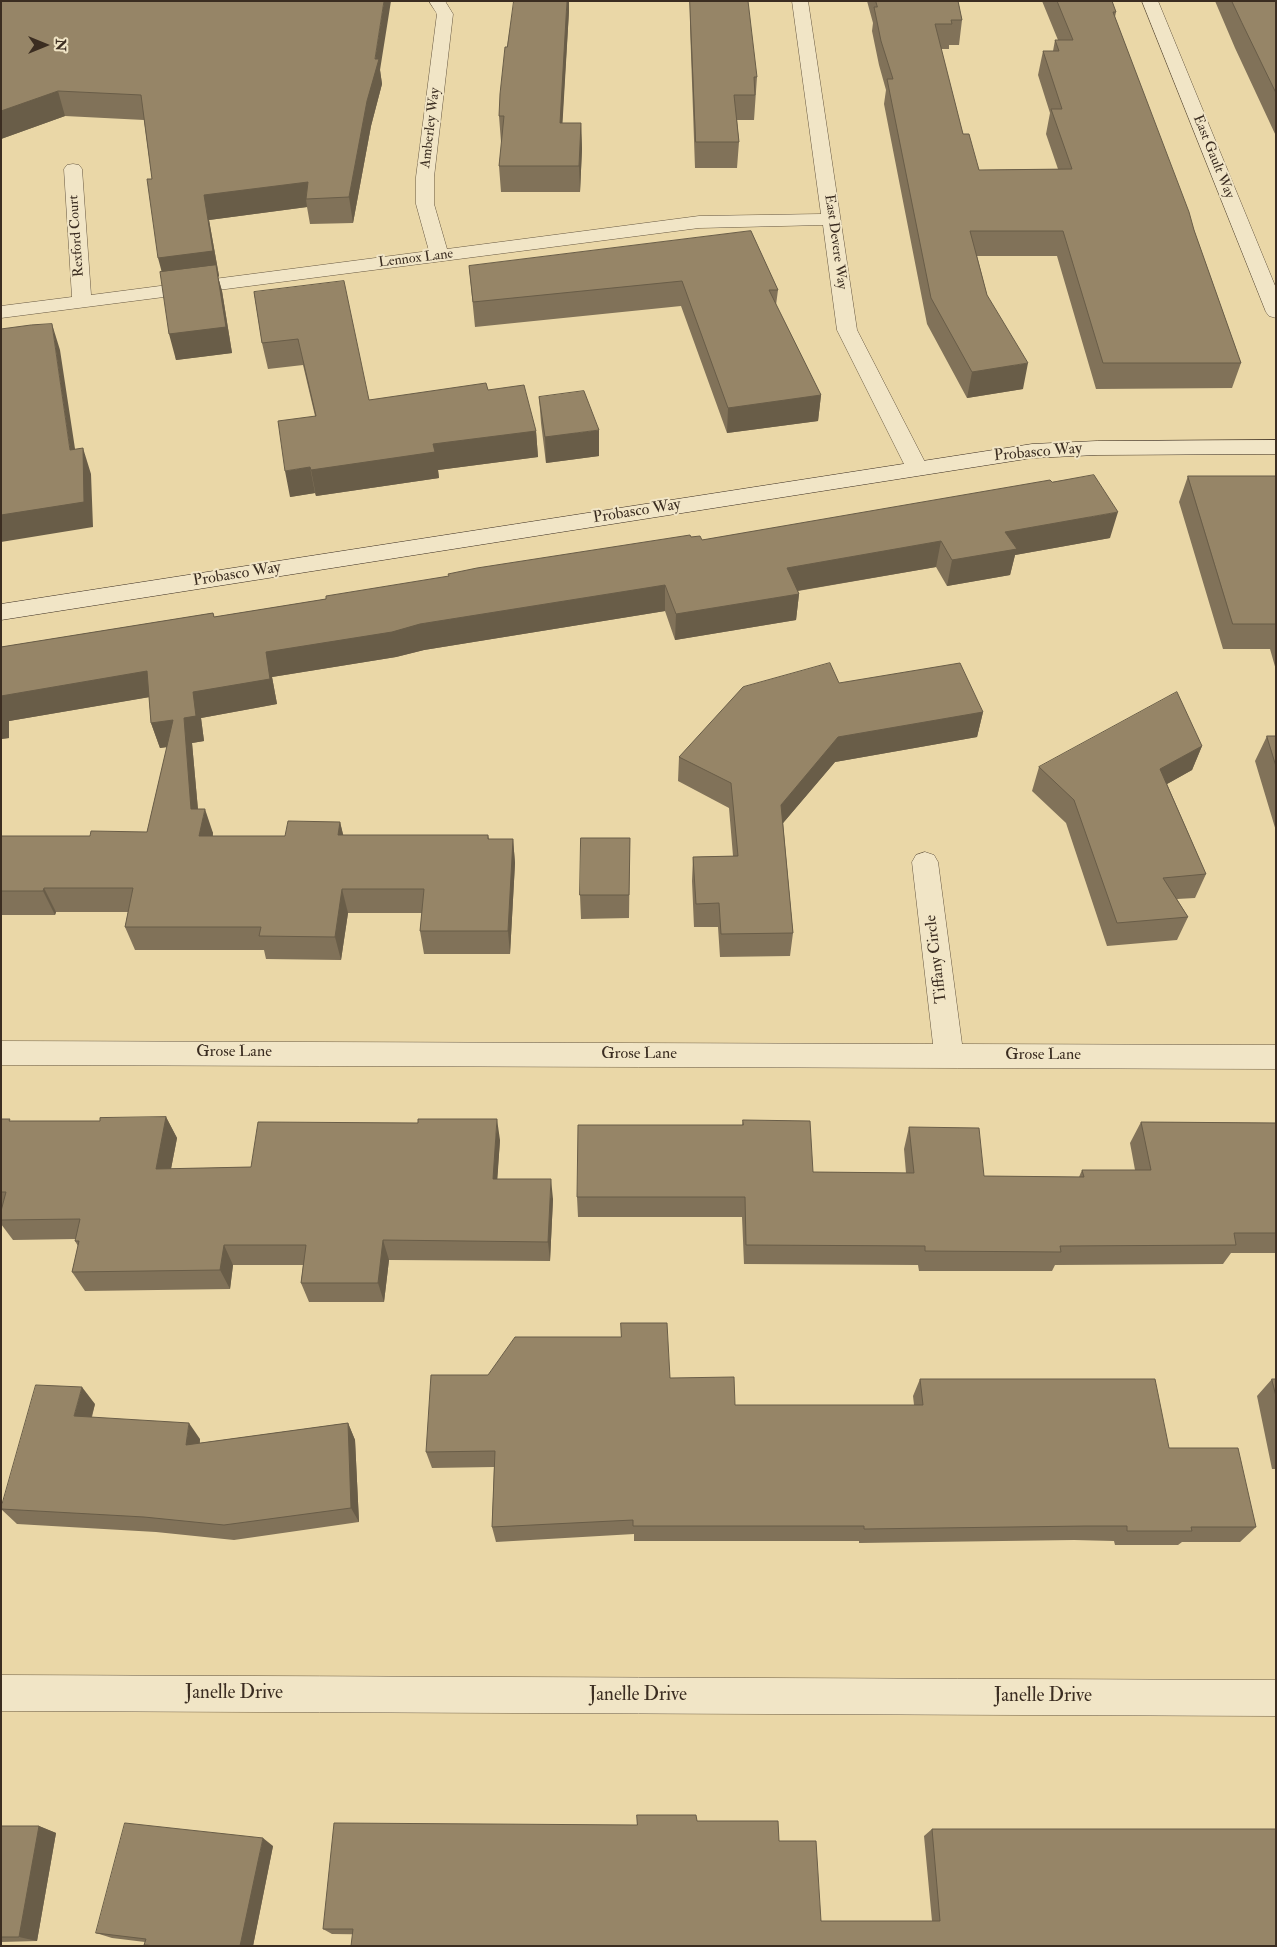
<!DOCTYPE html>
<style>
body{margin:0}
#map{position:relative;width:1277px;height:1947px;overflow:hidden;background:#ead7a7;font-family:"IM FELL Double Pica",serif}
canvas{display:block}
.frame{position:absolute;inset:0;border:2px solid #3b2d21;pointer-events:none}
.north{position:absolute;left:20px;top:20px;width:50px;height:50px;-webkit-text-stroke:4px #f1e5c6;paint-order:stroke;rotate:90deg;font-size:14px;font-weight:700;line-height:20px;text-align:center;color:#3b2d21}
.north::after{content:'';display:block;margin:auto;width:18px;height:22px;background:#3b2d21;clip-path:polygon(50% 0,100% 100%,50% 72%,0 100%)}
</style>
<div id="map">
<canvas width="1277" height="1947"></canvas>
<div class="frame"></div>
<div class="north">N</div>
</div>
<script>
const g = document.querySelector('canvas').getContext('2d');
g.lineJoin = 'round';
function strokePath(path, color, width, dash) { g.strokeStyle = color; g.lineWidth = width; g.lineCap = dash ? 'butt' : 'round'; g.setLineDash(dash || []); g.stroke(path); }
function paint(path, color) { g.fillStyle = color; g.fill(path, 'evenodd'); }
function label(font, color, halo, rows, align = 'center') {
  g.font = font + ' "IM FELL Double Pica",serif'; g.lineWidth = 4; g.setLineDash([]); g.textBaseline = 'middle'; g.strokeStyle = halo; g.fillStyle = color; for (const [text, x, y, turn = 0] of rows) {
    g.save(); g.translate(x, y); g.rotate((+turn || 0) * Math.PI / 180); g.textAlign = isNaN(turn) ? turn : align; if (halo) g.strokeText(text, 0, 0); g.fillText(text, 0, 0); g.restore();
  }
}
const street = new Path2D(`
 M429 1H445L453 14 434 177V204L447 249 699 216 821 214 792 1H808L857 330 928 468 925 473 917 475 909 473 906 468 837 330 823 225 699 228 1 318V306L72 297 64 169 67 165 73 164 79 165 82 169 91 295 429 251 416 204V177L437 14Z
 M1142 1H1158L1276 288V318L1269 316 1266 312Z
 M925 852 934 855 938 862 962 1044 1276 1045V1069L1 1065V1041L933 1044 912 862 916 855Z
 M1 1675 1276 1680V1716L1 1711Z`);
const secondary = new Path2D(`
 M1276 440V454L1097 455 1032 458 1 620V604L1032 444 1097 441Z`);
const wall = new Path2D(`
 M1 1 380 70 382 84 371 126 353 223 310 224 307 207 209 220 219 276 218 277 222 291 232 353 176 360 162 272 152 179 144 120 65 116 1 139Z
 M690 1 757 77 754 120H737L739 142 737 168H695L690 26Z
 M867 1H958L962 20 959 45H949V49H941L963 134 979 170 1058 169 1046 134 1050 113 1038 75 1043 51H1053L1055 40H1058L1042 1H1112L1116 12 1115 17 1194 230 1241 363 1232 388 1096 389 1057 256H977L987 295 1023 389 967 398 927 324 884 104 886 90 879 65 872 31 873 23Z
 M1215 1H1276V136L1235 48Z
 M569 11 562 123H581L582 149 580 192H501L499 166 502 142H501L499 116 507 47Z
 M751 231 778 290 776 305 821 395 818 421 727 433 681 306 475 327 469 266Z
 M254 292 369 400 488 390 536 431 538 457 438 470 439 478 316 496 315 493 290 497 315 416 303 365 268 369 262 343Z
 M539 397 599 456 546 463 541 423Z
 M1188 476H1276V670L1270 649H1223L1179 502Z
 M1052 482 1110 538 1015 555 1010 575 947 586 936 567 798 591 799 594 796 620 675 640 665 611 424 650 396 657 272 677 277 704 201 718 204 741 192 743 198 809 213 833V836H285L340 822 343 835H488L489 839H513L515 863 510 954H424L420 931 422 913H348L341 960 266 959 264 950H135L125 927 128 912H56L55 915H1V836H90L147 832 167 747 160 748 151 723 149 697 9 721V738L1 739V647L213 613 214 617 326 599 691 537 702 540Z
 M839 683 983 712 977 737 835 762 783 823 793 933 790 956 720 957 718 927H694L692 881 693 857 733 856 729 808 678 781 679 757Z
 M1267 736H1276V831L1255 761Z
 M1202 746 1192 770 1167 784 1206 874 1195 898 1177 899 1188 917 1177 940 1107 946 1066 823 1032 791 1039 767Z
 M630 838 629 918 581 919 580 895Z
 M166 1117 177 1138 171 1169 251 1167 500 1140 497 1179 553 1199 550 1261 389 1260 384 1302H309L301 1283 303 1265H233L230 1289 85 1291 72 1272 78 1246 75 1241 76 1239 13 1240 1 1224V1119L11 1121H100Z
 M743 1120 813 1172 906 1173 904 1149 909 1127 984 1176 1079 1177 1082 1170H1135L1130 1143 1141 1122 1276 1123V1253H1231L1223 1264 1055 1265 1052 1271H919L918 1265 744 1264 742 1217H578L577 1197 742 1125Z
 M670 1378 735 1405H914L913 1396 920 1379 1169 1448 1256 1527 1240 1542H1182L1178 1545H1115L1114 1541 1074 1540 859 1543V1541H634V1534L496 1542 492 1527 494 1467 432 1468 426 1452Z
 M1272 1379H1276V1469H1272L1257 1396Z
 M95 1404 92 1417 200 1439V1443L348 1423 355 1440 359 1522 234 1540 156 1532 17 1524 1 1509Z
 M697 1821 779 1841 821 1921H932L924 1836 932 1829 1276 1946 332 1934 323 1929 637 1825Z
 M1 1826H39L56 1833 37 1941 1 1942Z
 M273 1846 253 1946H148L144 1945 145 1942 112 1938 96 1933Z`);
const shadedWall = new Path2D(`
 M384 1H391L380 70 382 84 371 126 353 223 349 197 375 59Z
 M567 1H569V11L561 149 560 123Z
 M58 91 65 116 1 139V111Z
 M581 123 582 149 580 192 579 166Z
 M308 182 306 199 307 207 209 220 219 276 218 277 222 291 232 353 176 360 169 334 165 284 158 258 204 195Z
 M52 324 60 350 79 475 70 450Z
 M1028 363 1023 389 967 398 972 372Z
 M821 395 818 421 727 433 728 408Z
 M599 430V456L546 463 545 437Z
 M536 431 538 457 438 470 439 478 316 496 311 470 433 444Z
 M83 448 91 474 93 527 1 542V515Z
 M310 467 315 493 290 497 285 471Z
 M1118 512 1110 538 1015 555 1010 575 947 586 952 560 1005 532Z
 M941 541 936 567 784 593 787 568Z
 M665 585V611L424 650 396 657 272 677 277 704 201 718 204 741 192 743 200 833 191 809 184 718 193 692 266 652 420 624Z
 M799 594 796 620 675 640 676 614Z
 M147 671 156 696 9 721V738L1 739V696Z
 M983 712 977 737 835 762 778 829 781 805 838 737Z
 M173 720 181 745 160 748 151 723Z
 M1202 746 1192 770 1151 793 1160 769Z
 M205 809 213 833 208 860 199 836Z
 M340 822 346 846 338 835Z
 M513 839 515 863 510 954 508 931Z
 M44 888 56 912 55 915 43 891Z
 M342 889 348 913 341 960 335 937Z
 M166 1117 177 1138 167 1189 156 1169Z
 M497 1119 500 1140 496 1199 493 1179Z
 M551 1179 553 1199 550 1261 548 1242Z
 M383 1240 389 1260 384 1302 378 1283Z
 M224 1245 233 1265 230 1289 220 1270Z
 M82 1387 95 1404 87 1432 74 1416Z
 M189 1423 200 1439 197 1461 186 1445Z
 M348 1423 355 1440 359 1522 351 1508Z
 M39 1826 56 1833 37 1941 19 1937Z
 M263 1838 273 1846 253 1946H240Z`);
const building = new Path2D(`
 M1 1H384L375 59H379L367 101 349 197 306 199 308 182 204 195 213 251 158 258 147 179H152L141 95 58 91 1 111Z
 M514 1H567L560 123H581L579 166H499L504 116H499L500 94 505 47H507Z
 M690 1H748L757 77H754L755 95H734L739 142H696Z
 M876 1H958L962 20H951L952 24H935L963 134H969L979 170 1072 169 1051 109H1062L1043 51H1059L1055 40H1073L1057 1H1112L1116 12H1113L1189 212 1194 230 1241 363H1103L1063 231H970L987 295 1028 363 972 372 931 298 887 79H893L881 41 874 7H877Z
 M1232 1H1276V93L1242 23Z
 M751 231 778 290H769L821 395 728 408 682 281 473 302 469 266Z
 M216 265 226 327 169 334 160 272Z
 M344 281 369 400 486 383 488 390 524 385 536 431 433 444 435 452 311 470 310 467 285 471 278 421 316 416 298 339 262 343 254 292Z
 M52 324 70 450 83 448 84 502 1 515V329L31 325Z
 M584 391 599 430 545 437 539 397Z
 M1094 475 1118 512 1005 532 1017 549 952 560 941 541 787 568 799 594 676 614 665 585 420 624 392 632 266 652 270 679 193 692 196 716 184 718 191 809H205L199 836H285L288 821 340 822 338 835H488V839H513L508 931H420L424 889H342L335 937 259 936 261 927H125L133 888H44L43 891H1V836H90L91 831 147 832 173 720 151 723 147 671 1 696V647L213 613 214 617 326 599V596L449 576 448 574 477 568 690 535 691 537 700 536 702 540 1050 480 1052 482Z
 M1188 476H1276V624H1233Z
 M830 663 839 683 960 663 983 712 838 737 781 805 793 933 721 934 719 903 696 904 693 857 738 856 731 783 679 757 743 687Z
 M1177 692 1202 746 1160 769 1206 874 1163 878 1188 917 1117 923 1074 800 1039 767Z
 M1267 736H1276V766Z
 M581 838H630L629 895H580Z
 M166 1117 156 1169 251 1167 258 1122 418 1123V1119H497L493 1179H551L548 1242 383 1240 378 1283H301L306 1245H224L220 1270 72 1272 79 1241H75L80 1219 1 1220V1211L6 1192H1V1119H10L9 1121H100V1118Z
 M743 1120 810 1121 813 1172 914 1173 909 1127 979 1128 984 1176 1084 1177 1082 1170H1151L1141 1122 1276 1123V1233H1234L1236 1245 1060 1246 1061 1252 925 1251V1246L746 1245 745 1197H577L578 1125H743Z
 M621 1323H667L670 1378 734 1377 735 1405H923L920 1379H1155L1169 1448H1238L1256 1527H1191L1192 1531H1127V1526H1085L864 1529V1526H633V1520L492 1527 495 1451 426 1452 431 1375H488L515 1337H621Z
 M1272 1379H1276V1396Z
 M36 1385 82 1387 74 1416 189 1423 186 1445 348 1423 351 1508 224 1525 144 1517 1 1509Z
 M637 1815H696L697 1821H778L779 1841H816L821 1921H940L932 1829H1276V1946H351L353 1929H323L334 1823 637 1825Z
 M125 1823 263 1838 240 1946H156L144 1945 146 1939 96 1933Z
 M1 1826H39L19 1937H1Z`);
const farStreetnames = [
 ["Amberley Way",431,128,-83],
 ["East Gault Way",1213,157,68],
 ["Rexford Court",77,236,-94],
 ["East Devere Way",835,242,82],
 ["Lennox Lane",416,259,-7]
];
const streetNames = [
 ["Probasco Way",1038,453,-5],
 ["Probasco Way",637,512,-9],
 ["Probasco Way",237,575,-9],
 ["Tiffany Circle",937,959,-97],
 ["Grose Lane",234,1053],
 ["Grose Lane",639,1055],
 ["Grose Lane",1043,1056]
];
const nearStreetnames = [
 ["Janelle Drive",234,1694],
 ["Janelle Drive",638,1696],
 ["Janelle Drive",1043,1697]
];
strokePath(street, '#675842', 1);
strokePath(secondary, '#3b2d21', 1);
paint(street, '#f1e5c6');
paint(secondary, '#f1e5c6');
paint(wall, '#817259');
paint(shadedWall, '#695d48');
paint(building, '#968567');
strokePath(building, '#695d48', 1);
label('14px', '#3b2d21', '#f1e5c6', farStreetnames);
label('16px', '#3b2d21', '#f1e5c6', streetNames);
label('19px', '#3b2d21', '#f1e5c6', nearStreetnames);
</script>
